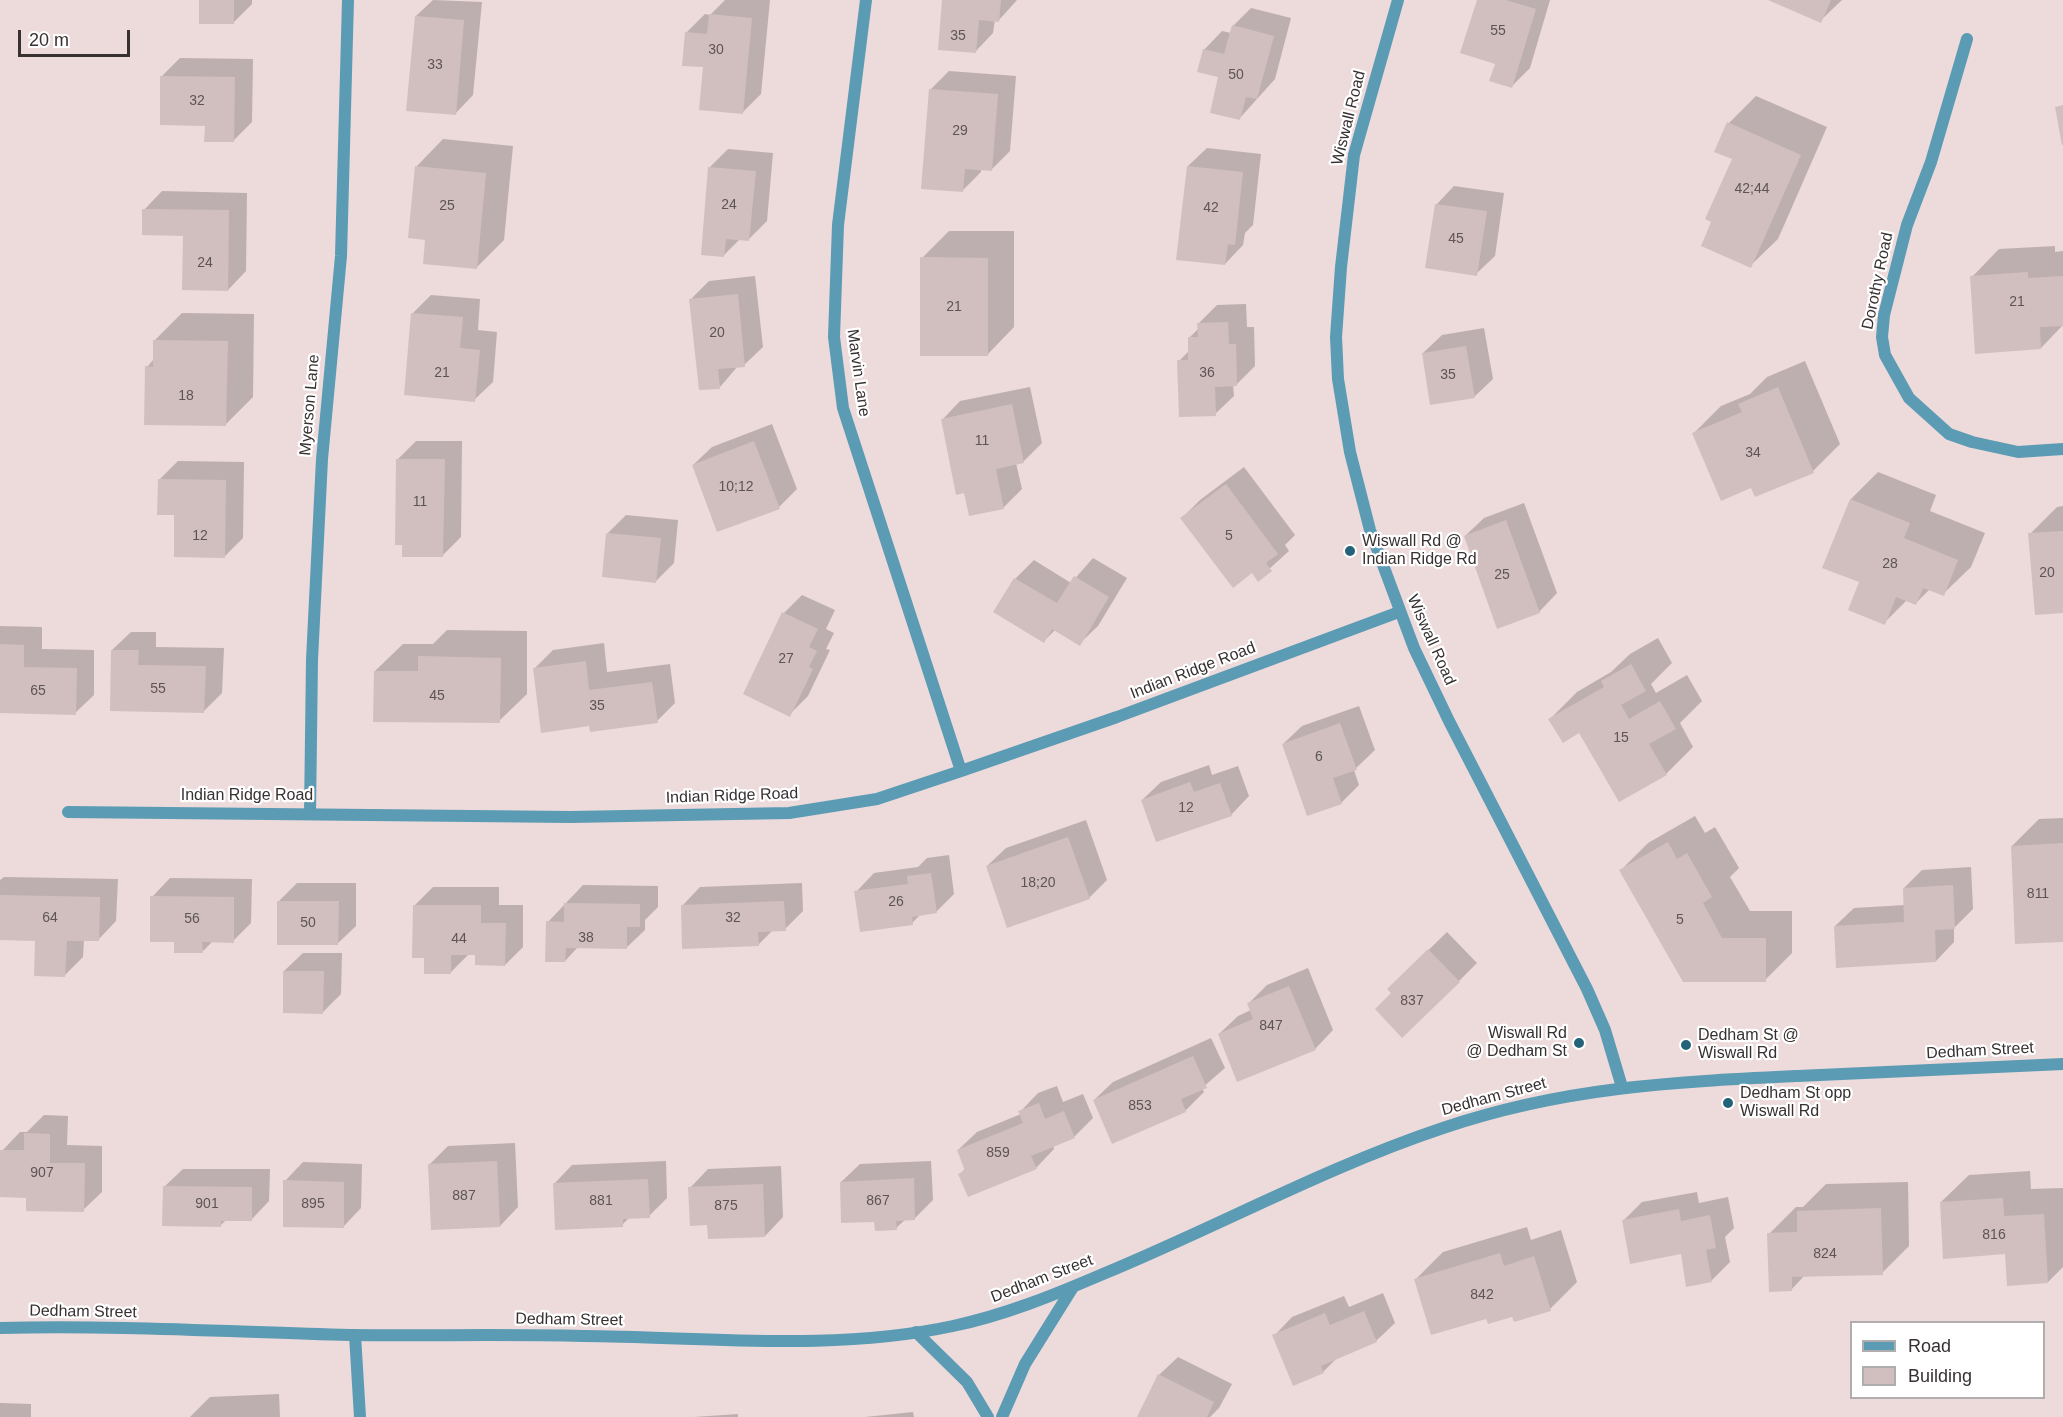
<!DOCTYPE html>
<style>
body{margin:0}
#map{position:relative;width:2063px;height:1417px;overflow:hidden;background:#eddadb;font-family:Helvetica,sans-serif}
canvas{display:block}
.legend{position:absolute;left:1850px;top:1321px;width:195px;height:78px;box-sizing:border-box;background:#fff;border:2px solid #afadad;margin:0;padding:8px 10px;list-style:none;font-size:18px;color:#383132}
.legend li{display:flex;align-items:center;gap:12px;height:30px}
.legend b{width:30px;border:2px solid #afadad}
.scale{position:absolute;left:18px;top:30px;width:112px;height:27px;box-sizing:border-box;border:3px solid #383132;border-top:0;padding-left:8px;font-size:18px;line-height:21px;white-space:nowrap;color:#383132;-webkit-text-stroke:4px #fff;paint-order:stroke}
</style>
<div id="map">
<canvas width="2063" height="1417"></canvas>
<ul class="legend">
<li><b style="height:8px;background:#5b9bb3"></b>Road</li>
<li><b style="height:16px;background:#d1bfc0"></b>Building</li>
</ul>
<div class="scale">20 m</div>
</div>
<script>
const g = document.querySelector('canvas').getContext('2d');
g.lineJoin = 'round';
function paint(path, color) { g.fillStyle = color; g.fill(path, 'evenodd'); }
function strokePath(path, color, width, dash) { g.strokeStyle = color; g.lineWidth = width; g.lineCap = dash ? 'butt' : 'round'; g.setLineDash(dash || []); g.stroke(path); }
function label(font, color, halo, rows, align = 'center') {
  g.font = font + ' Helvetica,sans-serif'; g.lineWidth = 4.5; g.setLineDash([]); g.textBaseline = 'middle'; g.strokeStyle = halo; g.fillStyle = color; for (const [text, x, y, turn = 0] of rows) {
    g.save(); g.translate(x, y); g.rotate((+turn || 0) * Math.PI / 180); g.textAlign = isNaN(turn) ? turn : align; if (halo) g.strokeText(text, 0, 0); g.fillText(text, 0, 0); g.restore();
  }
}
const shadow = new Path2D(`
 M201 0H252V4L233 23Z
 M433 0 482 2 473 95 455 114 416 16Z
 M725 0H770L761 94 743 112 705 66 686 33 705 14 710 15Z
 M943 0H1017L999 20H995L993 33 975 52Z
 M1478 0H1550L1530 68 1511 87 1497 63Z
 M1771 0H1842L1820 21Z
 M1251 8 1291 18 1275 79 1239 119 1204 50 1222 31 1231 33 1233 26Z
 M180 58 253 59 252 122 233 141 206 125 162 76Z
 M949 71 1016 76 1010 151 992 169 981 168V172L962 191 931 89Z
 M1756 96 1827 127 1778 239 1750 266 1713 221 1734 158 1729 123Z
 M443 139 513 146 504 240 477 267 427 239 416 167Z
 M1207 148 1261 154 1253 225 1245 233 1243 245 1225 264 1188 166Z
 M728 149 773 153 767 221 748 240 740 239 723 256 710 167Z
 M1454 186 1504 193 1495 256 1476 274 1436 205Z
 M162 191 247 193 246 271 228 290 184 234 144 210Z
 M949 231H1014V327L987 355 922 258Z
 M2055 246V252L2063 251V325L2041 348 1972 277 1999 249Z
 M755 276 763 347 744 365 738 366 720 387 691 299 709 281Z
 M431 295 480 299 478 330 497 332 493 382 474 400 413 313Z
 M1246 304 1247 327H1254L1255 366 1237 384H1233L1234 396 1215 414 1179 361 1190 350 1189 338 1199 328V323L1217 305Z
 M182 313 254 314 253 397 226 424 147 367 154 359 155 340Z
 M1484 328 1493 379 1474 397 1423 353 1442 335Z
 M1805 361 1840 444 1813 471 1752 486 1694 433 1721 406 1750 394 1767 377Z
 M1030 387 1042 443 1023 462 1016 463 1022 489 1003 508 965 492 942 420 960 401Z
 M772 424 797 489 779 507 693 465 712 447Z
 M416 441H462L461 537 442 556 398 459Z
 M178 461 244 462 243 538 225 556 176 514 160 479Z
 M1244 467 1295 535 1285 545 1289 551 1258 579 1252 571 1182 518 1200 500Z
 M1878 472 1936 495 1930 511 1985 533 1971 567 1943 594 1930 589 1916 603 1907 600 1884 623 1861 582 1824 567 1851 499Z
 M1524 503 1557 593 1539 612 1465 536 1484 518Z
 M2063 506V612L2030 534 2057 507Z
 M626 515 678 520 674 563 656 581 608 533Z
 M1093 558 1127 578 1098 626 1079 644 1055 630 1044 641 995 612 1015 579 1034 560 1071 583Z
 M802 595 835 610 826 629 834 633 826 649 830 650 808 696 789 715 784 613Z
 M0 626 42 627V649L94 650V695L75 713 0 712Z
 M447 630 527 631V694L499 721 375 671 403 644H433Z
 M131 632H156V647L224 648 222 693 204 711 112 650Z
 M1658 638 1672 663 1651 684 1656 693 1687 675 1702 701 1680 723 1693 747 1666 774 1550 719 1577 692 1611 672 1630 654Z
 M604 643 607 672 670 664 675 703 657 721 590 725 534 669 553 650Z
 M1359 706 1375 750 1354 770 1359 785 1341 803 1283 744 1302 726Z
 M1209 765 1212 775 1238 766 1249 796 1231 815 1142 800 1161 782Z
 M1695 816 1705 833 1715 827 1739 868 1730 877 1750 911H1792V953L1765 980 1621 870 1648 843Z
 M2063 818V940L2012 846 2039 819Z
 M1086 820 1107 880 1089 898 987 866 1006 848Z
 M949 855 954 894 936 912 921 914 912 923 856 892 874 873 918 867 927 858Z
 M1971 867 1973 909 1954 928V942L1936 961 1835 926 1854 908 1905 905 1904 888 1922 870Z
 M4 877 118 879 116 921 98 940 84 939 83 957 65 975 37 940 0 939V880Z
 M170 878 252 879 251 923 233 941H213L202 952 152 897Z
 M297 883H356V926L337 944 279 901Z
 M802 883 803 911 785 929 773 930 758 945 682 906 700 887Z
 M583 885 658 886V907L645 920V930L626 948 578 947 565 961 548 922Z
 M433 887H499V905H523V947L505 965 476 953 468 955 450 973 425 957 415 905Z
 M1447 932 1477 963 1459 981 1393 993 1407 971Z
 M303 953H342L341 994 323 1012 284 971Z
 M1308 968 1333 1030 1315 1049 1219 1034 1238 1016 1251 1010 1248 1004 1267 985Z
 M1211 1038 1225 1068 1202 1088 1204 1092 1186 1110 1113 1142 1094 1100 1113 1082Z
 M1057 1086 1063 1102 1083 1094 1093 1118 1074 1137 1053 1145 1054 1149 1036 1168 960 1174 966 1168 958 1150 977 1132 1021 1114 1020 1112 1038 1093Z
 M44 1115 68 1116 67 1145 102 1146V1192L83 1210 28 1196 2 1151 20 1132H27Z
 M515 1143 518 1207 500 1226 429 1165 448 1146Z
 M666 1161 667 1198 649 1216 630 1217 622 1225 554 1184 572 1165Z
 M931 1161 933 1200 915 1218 906 1219 896 1228 875 1220 841 1182 860 1164Z
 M303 1162 362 1164 361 1208 343 1227 285 1181Z
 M781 1166 783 1217 765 1236 709 1224 690 1188 708 1169Z
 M183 1169H270L269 1201 251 1220 227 1219 220 1226 164 1187Z
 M2030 1171 2031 1189 2063 1188V1267L2048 1282 1941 1202 1969 1175Z
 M1908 1182 1909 1246 1882 1273 1805 1275 1791 1290 1769 1234 1796 1207H1803L1826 1184Z
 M1697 1192 1699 1203 1728 1197 1734 1228 1725 1237 1730 1262 1712 1280 1688 1285 1682 1252 1624 1220 1642 1202Z
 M1527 1227 1531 1240 1561 1230 1577 1282 1550 1309 1487 1317 1416 1279 1443 1252Z
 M1383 1293 1395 1323 1376 1341 1338 1357 1323 1372 1274 1336 1292 1317 1344 1296 1349 1307Z
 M1178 1357 1232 1384 1219 1408 1210 1417H1139L1159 1375Z
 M279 1394 280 1417H190L210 1397Z
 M0 1403 31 1404V1417H0Z
 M913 1412 914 1417H865Z
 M738 1414V1417H694Z`);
const building = new Path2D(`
 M199 0H234V24H199Z
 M942 0H1001L999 22 979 20 976 53 938 50Z
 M1477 0H1506L1536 9 1512 88 1489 81 1495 64 1460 53Z
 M1768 0H1831L1821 23Z
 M709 14 752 18 743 114 699 110 703 67 682 66 685 32 707 34Z
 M415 16 464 20 456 115 406 111Z
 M1232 25 1274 36 1257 99 1246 97 1240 120 1210 113 1218 77 1197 72 1203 49 1224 54Z
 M160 76 235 77 234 142H204L205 126 160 125Z
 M929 89 998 94 992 171 965 169 963 192 921 189Z
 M2063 105V145H2062L2055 107Z
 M1727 122 1801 155 1751 268 1701 246 1711 222 1705 219 1732 159 1714 152Z
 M415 166 486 173 477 269 423 264 425 240 408 238Z
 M1187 166 1243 172 1235 245 1228 244 1225 265 1176 260Z
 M708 167 756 171 749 241 726 239 724 257 701 255Z
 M1435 204 1487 211 1477 276 1425 268Z
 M142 209 229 210 228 291 182 290 183 236 142 235Z
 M920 257 988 258V356H920Z
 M2028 272V278L2063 276V326L2040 327 2041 349 1975 354 1970 276Z
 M738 294 745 367 718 369 720 389 699 390 689 299Z
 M411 313 463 317 460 348 480 350 475 402 404 395Z
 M1228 322 1229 344H1236L1237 386 1215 387 1216 416 1179 417 1177 360H1188V337H1198L1197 323Z
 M153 340 228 341 226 426 144 425 145 366 153 367Z
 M1466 346 1475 398 1430 405 1422 353Z
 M1778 387 1814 473 1755 497 1751 488 1721 501 1692 433 1742 412 1738 404Z
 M1012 404 1024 463 996 469 1004 509 969 516 964 493 956 495 941 419Z
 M754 441 780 509 717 532 692 465Z
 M396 459H445L443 557H402V545H395Z
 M158 479 226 480 225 558 174 557V515H157Z
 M1226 484 1278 554 1266 563 1272 571 1258 582 1252 573 1233 588 1180 518Z
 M1850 499 1910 523 1904 538 1958 560 1944 596 1923 588 1916 605 1896 597 1885 625 1848 610 1859 582 1822 568Z
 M1506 520 1540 613 1497 629 1464 536Z
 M2063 531V613L2035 615 2028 533Z
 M606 533 661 538 656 583 602 577Z
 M1074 576 1109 597 1080 646 1052 629 1044 643 993 612 1014 578 1057 603Z
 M782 612 818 629 809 647 817 651 809 667 813 669 790 717 743 694Z
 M0 644 24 645V667L77 668 76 715 0 713Z
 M111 650H139L138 665 206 666 204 713 110 711Z
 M418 656 501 658 500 723 373 722 374 671H418Z
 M586 661 589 690 652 682 658 723 590 732 589 726 541 733 533 668Z
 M1631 664 1646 691 1621 705 1629 719 1660 701 1676 729 1649 744 1667 775 1619 802 1579 733 1563 743 1548 719 1604 687 1601 681Z
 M1340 723 1357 770 1333 778 1342 804 1307 816 1282 744Z
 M1190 782 1194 792 1220 783 1232 816 1156 842 1141 800Z
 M1068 837 1090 899 1007 928 986 866Z
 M1668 842 1677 859 1687 853 1712 897 1703 903 1722 938H1766V982H1683L1619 870Z
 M2063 843V942L2015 944 2011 846Z
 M931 873 937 913 912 917 913 925 860 932 854 891 908 884 907 876Z
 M1953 885 1955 929 1935 930 1936 962 1836 968 1834 926 1904 922 1903 888Z
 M0 895 100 897 99 941H67L65 977 34 976 35 941 0 940Z
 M150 896 234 897V943L202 942 203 953H174V942H150Z
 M277 901H339L338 945H277Z
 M784 901 786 931 758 932 759 946 682 949 681 905Z
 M564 903 640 904V927H627V949L566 948 565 962H545L546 921 564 922Z
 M413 905H481V923H506L505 966 475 965V955H451V974H424V958H412Z
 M1428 949 1460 982 1402 1038 1375 1009 1391 993 1387 989Z
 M283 971H324L323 1014 283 1013Z
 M1289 986 1316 1050 1237 1082 1218 1034 1253 1019 1247 1003Z
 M1193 1056 1207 1088 1181 1099 1186 1112 1112 1144 1093 1100Z
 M1039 1103 1045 1119 1064 1111 1075 1138 1031 1156 1037 1169 968 1197 958 1174 965 1171 957 1150 1023 1123 1018 1111Z
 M24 1133 50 1134V1163H85L84 1212 26 1211V1198L0 1197V1150H24Z
 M497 1161 500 1227 431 1230 428 1164Z
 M914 1178 915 1220 896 1221 897 1230 875 1231 874 1222 841 1223 840 1182Z
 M648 1179 650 1218 623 1219V1227L555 1230 553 1183Z
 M283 1180 344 1182V1228L283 1227Z
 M763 1184 765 1237 708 1239 707 1225 690 1226 688 1187Z
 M163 1186 252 1187V1221H221V1227L162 1226Z
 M2003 1198 2004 1216 2044 1214 2048 1283 2007 1286 2005 1254 1943 1259 1940 1202Z
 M1881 1208 1883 1275 1792 1277V1291L1769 1292 1767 1233 1797 1232V1211Z
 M1679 1209 1681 1221 1710 1215 1716 1248 1706 1250 1712 1282 1686 1287 1681 1254 1630 1264 1622 1220Z
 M1500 1253 1504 1266 1534 1256 1551 1311 1514 1322 1512 1317 1488 1324 1486 1319 1431 1335 1414 1279Z
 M1364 1311 1377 1342 1321 1366 1324 1373 1293 1386 1272 1335 1325 1313 1330 1325Z
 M1158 1374 1214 1402 1207 1417H1137Z`);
const minor = new Path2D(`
 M866 0 838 225 834 337 843 408 961 771
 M1967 39 1931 162 1907 225 1884 315 1882 337 1885 355 1909 398 1949 434 1972 442 2018 452 2063 449
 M68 812 571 817 789 813 877 799 961 771 1117 717 1399 612
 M310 813 312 660 322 459 341 256 348 0
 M916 1332 967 1382 988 1417
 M355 1335 360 1417
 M1002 1417 1025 1364 1073 1287`);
const tertiary = new Path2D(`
 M1398 0 1354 155 1341 267 1336 337 1338 379 1350 452 1370 530 1414 648 1449 721 1587 989 1605 1030 1622 1087
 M0 1328C116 1325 233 1332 350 1335 427 1336 505 1334 583 1336 705 1337 832 1352 953 1326 1005 1315 1054 1295 1103 1274 1217 1227 1326 1167 1443 1128 1564 1087 1673 1082 1798 1076 1887 1072 1975 1068 2063 1064`);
const markers = [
 [1350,551,6,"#236278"],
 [1579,1043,6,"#236278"],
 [1686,1045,6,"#236278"],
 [1728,1103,6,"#236278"]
];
const numberNames = [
 ["55",1498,31],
 ["35",958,36],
 ["30",716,50],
 ["33",435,65],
 ["50",1236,75],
 ["32",197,101],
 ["29",960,131],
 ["42;44",1752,189],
 ["24",729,205],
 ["25",447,206],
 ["42",1211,208],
 ["45",1456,239],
 ["24",205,263],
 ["21",2017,302],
 ["21",954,307],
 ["20",717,333],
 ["21",442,373],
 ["36",1207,373],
 ["35",1448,375],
 ["18",186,396],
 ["11",982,441],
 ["34",1753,453],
 ["10;12",736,487],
 ["11",420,502],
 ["12",200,536],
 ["5",1229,536],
 ["28",1890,564],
 ["20",2047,573],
 ["25",1502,575],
 ["27",786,659],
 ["55",158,689],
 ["65",38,691],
 ["45",437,696],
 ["35",597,706],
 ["15",1621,738],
 ["6",1319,757],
 ["12",1186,808],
 ["18;20",1038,883],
 ["811",2038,894],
 ["26",896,902],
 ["64",50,918],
 ["32",733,918],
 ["56",192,919],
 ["5",1680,920],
 ["50",308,923],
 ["38",586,938],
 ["44",459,939],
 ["837",1412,1001],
 ["847",1271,1026],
 ["853",1140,1106],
 ["859",998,1153],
 ["907",42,1173],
 ["887",464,1196],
 ["881",601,1201],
 ["867",878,1201],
 ["901",207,1204],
 ["895",313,1204],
 ["875",726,1206],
 ["816",1994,1235],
 ["824",1825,1254],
 ["842",1482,1295]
];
const streetNames = [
 ["Wiswall Road",1349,118,-76],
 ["Dorothy Road",1878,281,-78],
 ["Marvin Lane",858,373,82],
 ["Myerson Lane",310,405,-85],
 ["Wiswall Road",1431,640,66],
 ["Indian Ridge Road",1193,671,-21],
 ["Indian Ridge Road",247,796],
 ["Indian Ridge Road",732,796,-2],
 ["Dedham Street",1980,1051,-3],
 ["Dedham Street",1494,1097,-15],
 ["Dedham Street",1042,1279,-21],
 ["Dedham Street",83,1312,1],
 ["Dedham Street",569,1320,1]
];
const poiNames = [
 ["Wiswall Rd @",1362,542],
 ["Indian Ridge Rd",1362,560],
 ["Wiswall Rd",1567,1034,"right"],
 ["@ Dedham St",1567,1052,"right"],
 ["Dedham St @",1698,1036],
 ["Wiswall Rd",1698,1054],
 ["Dedham St opp",1740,1094],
 ["Wiswall Rd",1740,1112]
];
paint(shadow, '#0003');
paint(building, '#d1bfc0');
strokePath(minor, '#5b9bb3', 12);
strokePath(tertiary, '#5b9bb3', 12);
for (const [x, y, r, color] of markers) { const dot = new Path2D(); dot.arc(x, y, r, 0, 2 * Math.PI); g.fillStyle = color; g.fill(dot); strokePath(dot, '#fff', 2); }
label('14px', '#5e5456', null, numberNames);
label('16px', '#383132', '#fff', streetNames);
label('16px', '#383132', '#fff', poiNames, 'left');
</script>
